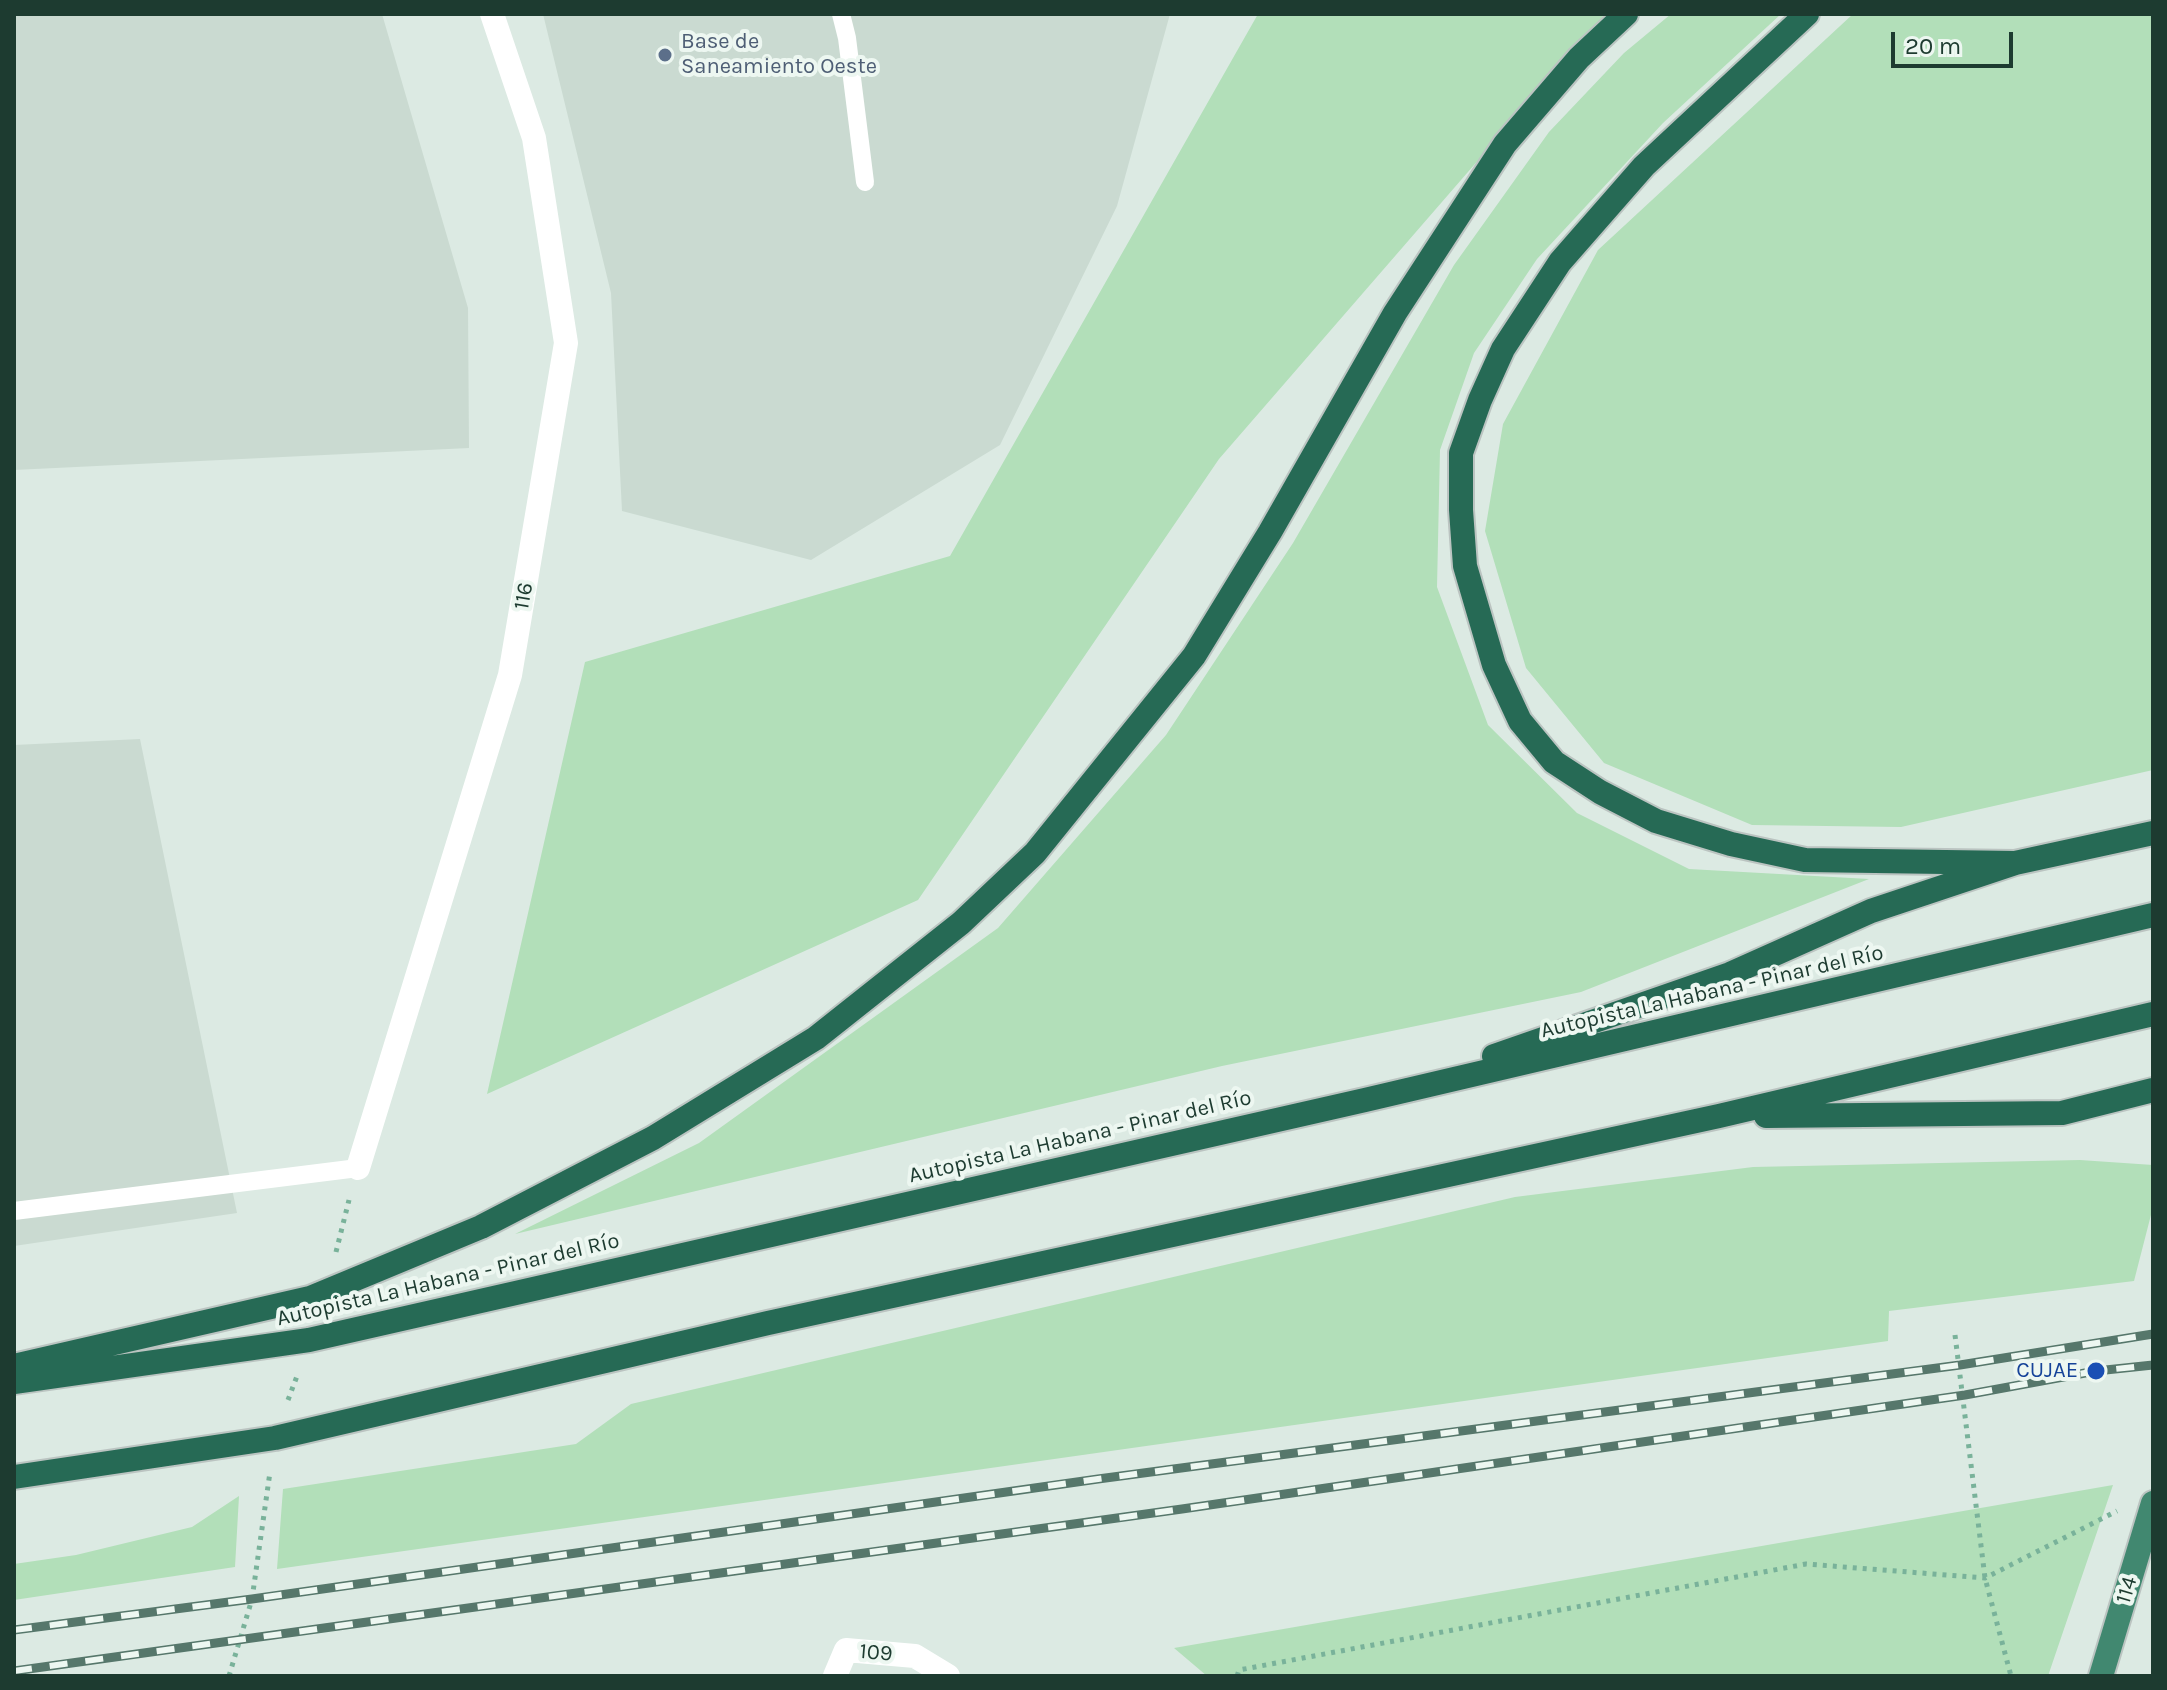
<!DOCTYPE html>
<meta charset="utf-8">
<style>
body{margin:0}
#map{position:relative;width:2167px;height:1690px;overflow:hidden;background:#dceae3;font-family:Karla,sans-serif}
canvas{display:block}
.frame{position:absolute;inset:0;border:16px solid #1d3b30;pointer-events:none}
.scale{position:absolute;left:1891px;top:32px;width:122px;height:36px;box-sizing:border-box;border:4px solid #1d3b30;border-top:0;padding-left:10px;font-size:24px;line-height:28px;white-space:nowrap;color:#1d3b30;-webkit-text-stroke:6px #edf7f1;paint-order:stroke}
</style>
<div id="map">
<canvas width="2167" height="1690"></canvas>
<div class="frame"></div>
<div class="scale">20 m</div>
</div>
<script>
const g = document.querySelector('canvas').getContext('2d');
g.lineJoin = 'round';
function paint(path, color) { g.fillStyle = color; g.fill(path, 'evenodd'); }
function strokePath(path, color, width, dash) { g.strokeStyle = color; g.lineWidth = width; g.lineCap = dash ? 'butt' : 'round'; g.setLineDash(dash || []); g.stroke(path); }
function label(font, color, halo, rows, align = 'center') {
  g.font = font + ' Karla,sans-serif'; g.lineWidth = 8; g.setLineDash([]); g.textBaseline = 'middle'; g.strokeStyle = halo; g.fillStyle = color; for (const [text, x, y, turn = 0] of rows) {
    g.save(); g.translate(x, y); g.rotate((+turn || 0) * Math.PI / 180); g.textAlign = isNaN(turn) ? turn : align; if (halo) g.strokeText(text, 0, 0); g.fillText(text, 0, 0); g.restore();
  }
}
const built = new Path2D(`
 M14 14H382L468 308 469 448 14 470Z
 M543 14H1170L1117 206 1000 445 811 560 622 511 611 293Z
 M140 739 237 1213 14 1246V745Z`);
const green = new Path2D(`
 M1258 14H1605L1219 459 918 900 487 1094 585 662 950 556Z
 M1671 14H1781L1663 123 1537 259 1474 353 1440 450 1437 587 1488 725 1577 813 1689 869 1869 879 1581 992 1222 1066 515 1234 699 1143 998 928 1166 735 1293 543 1454 265 1549 132 1624 53Z
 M1853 14H2153V770L1901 827 1752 825 1604 763 1526 668 1485 531 1503 424 1598 250Z
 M2080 1160 2153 1165V1207L2134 1281 1889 1311 1888 1341 277 1569 283 1489 576 1444 631 1404 1515 1197 1753 1167Z
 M2113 1485 2048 1676H1207L1174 1648Z
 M239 1496 235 1567 14 1600V1564L76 1555 192 1527Z`);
const path = new Path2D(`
 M336 1252 349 1200
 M1955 1335 1985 1578 2011 1676
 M288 1400 297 1376
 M229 1676 252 1599 270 1472
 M1237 1676 1239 1670 1806 1564 1985 1578 2117 1511`);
const service = new Path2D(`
 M841 14 847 38 865 182
 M14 1211 358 1168`);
const minor = new Path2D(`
 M358 1168 510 675 566 343 534 138 492 14
 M835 1676 846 1650 915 1656 948 1676`);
const trunk = new Path2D(`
 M2101 1676 2153 1503`);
const motorway = new Path2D(`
 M1807 14 1644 166 1560 262 1503 349 1480 400 1461 453V510L1465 566 1494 665 1520 721 1554 762 1600 792 1656 821 1731 844 1805 860 2015 863
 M1494 1056 1730 974 1871 911 2015 863 2153 833
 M1766 1116 2062 1113 2153 1090
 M14 1366 310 1298 481 1227 653 1138 816 1038 961 923 1035 853 1194 656 1270 532 1395 313 1505 144 1579 58 1626 14
 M14 1382 309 1340 1365 1100 2153 915
 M14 1477 275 1438 768 1323 1719 1116 2153 1014`);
const rail = new Path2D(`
 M14 1630 252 1599 1098 1479 1960 1365 2153 1334
 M14 1671 1182 1509 1965 1395 2096 1371 2153 1365`);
const markers = [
 [665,55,8,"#5c6f8a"],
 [2096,1371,10,"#1a4fb4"]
];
const serviceNames = [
 ["Base de",681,42],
 ["Saneamiento Oeste",681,67]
];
const streetNames = [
 ["116",524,596,-80],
 ["Autopista La Habana - Pinar del Río",1712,992,-13],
 ["Autopista La Habana - Pinar del Río",1080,1137,-13],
 ["Autopista La Habana - Pinar del Río",448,1280,-13],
 ["114",2127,1590,-73],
 ["109",876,1653,5]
];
const transitNames = [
 ["CUJAE",2078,1371]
];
paint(built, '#cadad1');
paint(green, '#b2dfb9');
strokePath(trunk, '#bbc4c1', 28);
strokePath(motorway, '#bbc4c1', 28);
strokePath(path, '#79b29a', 5, [4, 6]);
strokePath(service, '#fff', 18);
strokePath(minor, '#fff', 24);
strokePath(trunk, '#418870', 24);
strokePath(motorway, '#266a55', 24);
strokePath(rail, '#56776b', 9);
strokePath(rail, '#edf7f1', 6, [18]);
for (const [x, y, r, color] of markers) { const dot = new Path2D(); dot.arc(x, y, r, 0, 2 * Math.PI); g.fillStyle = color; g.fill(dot); strokePath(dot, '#edf7f1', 3); }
label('22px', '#4e5e75', '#edf7f1', serviceNames, 'left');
label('22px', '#1d3b30', '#edf7f1', streetNames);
label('22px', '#164399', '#edf7f1', transitNames, 'right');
</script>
